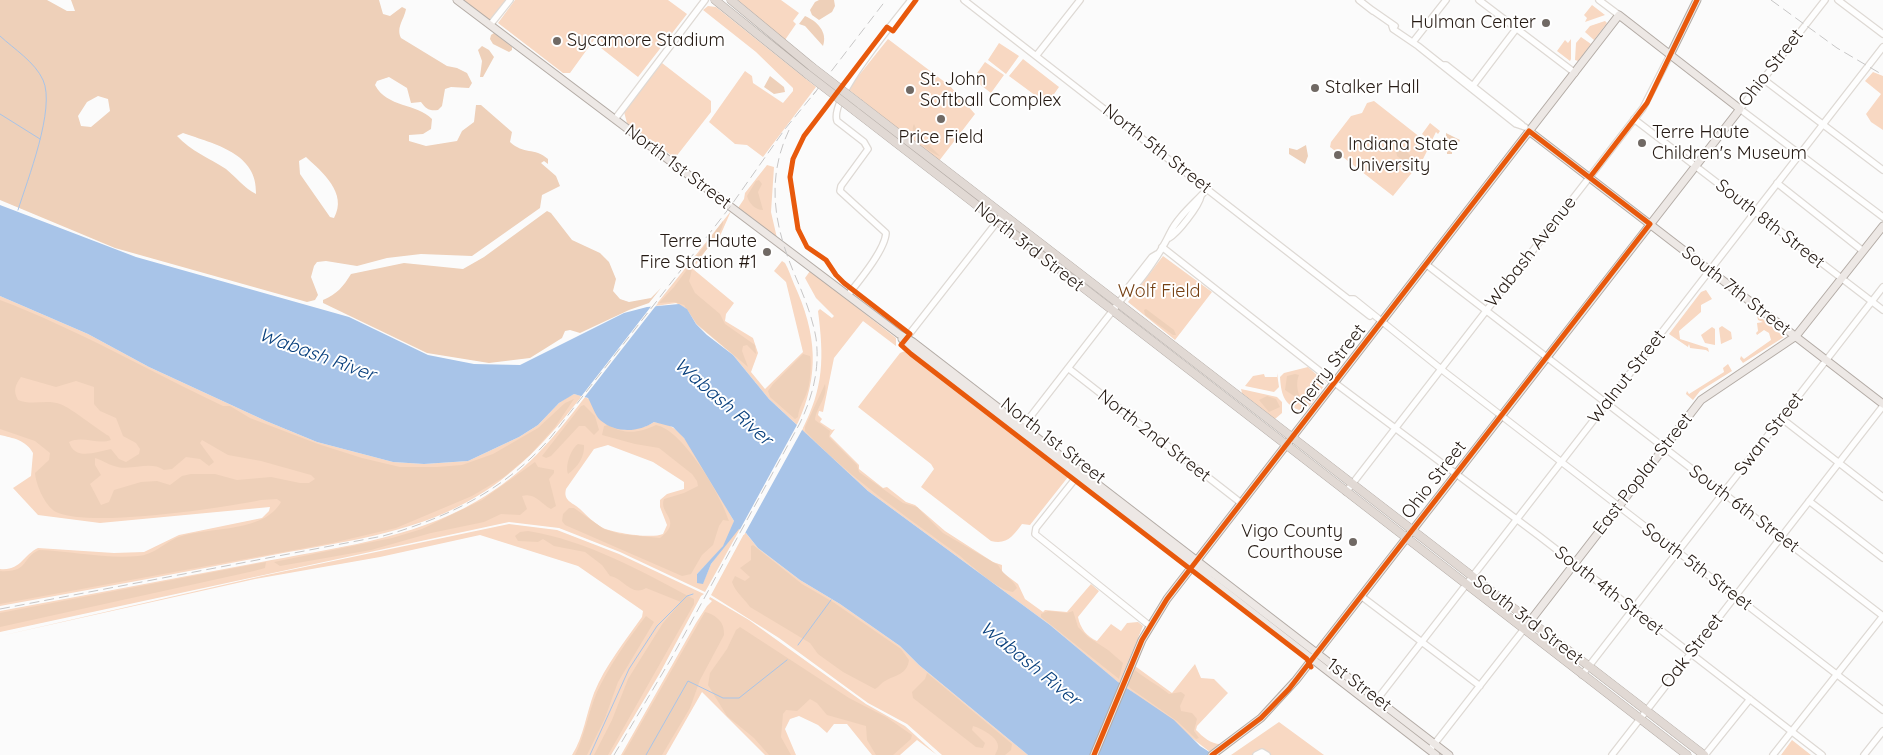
<!DOCTYPE html>
<style>
body{margin:0}
canvas{display:block;background:#fbfbfb}
</style>
<canvas width="1883" height="755"></canvas>
<script>
const g = document.querySelector('canvas').getContext('2d');
g.lineJoin = 'round';
function paint(path, color) { g.fillStyle = color; g.fill(path, 'evenodd'); }
function strokePath(path, color, width, dash) { g.strokeStyle = color; g.lineWidth = width; g.lineCap = dash ? 'butt' : 'round'; g.setLineDash(dash || []); g.stroke(path); }
function label(font, color, halo, rows, align = 'center') {
  g.font = font + ' Quicksand,sans-serif'; g.lineWidth = 4; g.setLineDash([]); g.textBaseline = 'middle'; g.strokeStyle = halo; g.fillStyle = color; for (const [text, x, y, turn = 0] of rows) {
    g.save(); g.translate(x, y); g.rotate((+turn || 0) * Math.PI / 180); g.textAlign = isNaN(turn) ? turn : align; if (halo) g.strokeText(text, 0, 0); g.fillText(text, 0, 0); g.restore();
  }
}
const green = new Path2D(`
 M461 0H508L489 21Z
 M515 0H668L687 14 638 77 601 48 604 44 596 37 570 73H563L498 23Z
 M738 0H781L799 13 793 21 796 24 785 40Z
 M1592 5 1605 15 1585 22 1587 18 1584 15Z
 M708 6 716 7 816 87 763 157 747 145 735 144 709 122 745 71 752 76 753 83 783 103 793 91V88L756 52 703 10Z
 M1605 21 1607 23 1594 40 1585 32 1590 26Z
 M1581 37 1591 44 1578 61 1575 60 1576 43Z
 M888 39 950 86 975 114 939 161 848 89Z
 M1571 39V59L1570 61 1557 51 1565 40 1568 43Z
 M999 43 1019 56 1006 74 988 60Z
 M1023 59 1059 87 1047 104 1009 76Z
 M985 62 1004 75 991 93 973 79Z
 M662 63 711 101V112L675 158 627 123 624 112Z
 M1873 72 1883 76V130L1871 122 1866 114 1881 94 1865 81Z
 M1374 101 1430 145 1423 159 1393 196 1330 147 1331 142 1351 116 1362 113 1367 103Z
 M1430 123 1440 131 1438 134 1436 132 1431 142 1422 134Z
 M767 165 774 167 771 212 777 238 738 208 744 199 745 193Z
 M731 211 720 236 722 247 713 240 693 269 734 303 726 314 725 321 753 338 758 353 751 372 765 389 803 352 786 282 774 271 782 261 785 263C789 270 791 277 794 284 817 334 820 375 797 425L769 399 733 355 696 324 687 309 676 303 655 306Z
 M1163 256 1212 292 1175 340 1128 302Z
 M810 271 896 338V346L863 321 834 358 823 412 819 411 818 415 822 419 820 422 832 430 835 429 830 436 859 465V469L883 488 887 487 906 502 915 505 945 531 993 562 1002 565V572L1018 584 1025 599 1043 612 1045 610 1067 612 1091 584 1099 591 1078 617C1080 628 1087 637 1097 641L1111 624 1121 631 1127 623 1138 622 1143 626 1119 683 1050 625 868 491 802 430C824 387 824 358 818 311L820 309 832 318 834 316 816 298 805 278Z
 M1706 290 1712 299 1701 305V312L1679 331 1680 339 1708 348 1709 352 1706 350 1690 348 1689 344 1688 347 1669 334 1701 292Z
 M0 296 88 334 149 367 266 421 317 442 393 462 424 464 468 461 519 437 538 425 559 403 568 397 574 394 582 396C549 438 515 476 467 502 409 534 342 542 278 554 186 572 93 589 0 606V569C21 571 23 555 38 548L114 553 144 552 179 535 262 518 269 511 270 507 100 523 38 515 13 488 31 476 33 453C26 440 13 438 0 435Z
 M1757 315 1771 325 1769 327 1771 326 1784 337 1743 363 1740 359 1741 356 1744 359 1771 340 1769 333 1764 330 1757 335 1756 333 1758 331 1757 323 1763 322 1758 320Z
 M1722 326 1731 332 1732 339 1721 344 1719 328Z
 M1712 327 1715 329V345L1705 343 1701 335Z
 M905 351 1068 477 1030 525 1022 524C1013 536 1007 545 991 541L921 487 934 469 931 464 858 407 900 353Z
 M1728 364 1732 371 1700 391 1693 400 1686 394 1687 391 1689 394 1724 372 1723 368Z
 M1308 367 1326 383 1309 407 1299 410C1283 404 1281 392 1280 377L1284 373Z
 M1277 373 1279 387 1274 392 1245 386 1253 376 1264 374 1265 377H1277Z
 M1241 389 1277 397 1282 402V413L1275 419 1242 393Z
 M585 397C603 405 601 433 631 429 640 428 646 427 654 422 660 423 667 424 672 427 693 439 721 499 734 521 733 543 710 559 697 574L703 583 711 564 737 529H740L705 592 620 552 559 528 509 522 0 632V611C86 595 171 579 256 563 332 548 410 540 477 501 525 473 552 440 585 397ZM608 445 653 462 684 482V489L667 494 660 500V507L667 525 663 534C652 539 612 533 601 527 593 522 587 516 580 509 572 502 563 501 566 489L594 449Z
 M509 524 557 530 619 554 704 594 701 596 660 673 611 755H572C584 736 586 714 594 693 605 666 625 641 642 617L643 611 578 566 480 535 380 557 255 579 0 636 262 576Z
 M745 532 758 548 800 580 840 604 900 646 919 665 1028 755H942L907 724 868 703 779 638 711 595Z
 M710 597 749 620 866 704 905 726 937 755 917 740 900 755H872L847 724H834L827 733 818 725 799 716 790 719 785 729 796 755H765L702 692 666 755H621L696 623 707 606 712 601 709 599Z
 M1195 664 1201 678 1214 679 1228 693 1197 726 1196 730C1203 737 1211 744 1220 744L1210 752 1126 687 1135 666 1172 693Z
 M1279 722 1324 755H1231Z
 M1792 740 1811 755H1781Z`);
const forest = new Path2D(`
 M0 0H47L67 11H75L71 0H379L383 14 390 16 402 7 406 9C404 20 396 27 401 38L447 66 457 68 467 73 472 83 469 88 451 87 445 89 442 106 438 110C429 111 426 109 421 102L411 103 407 88 389 77 377 81 375 85C387 108 417 103 432 119L431 129 423 134 409 135V141L426 146 457 141 462 131 474 122 476 105H481L512 132 510 142C524 155 534 147 548 159V164L544 161 541 163 556 176 560 186 542 195 540 208 472 256 421 254 387 258 357 266 326 261 317 262 314 266 311 277 318 295 315 300 307 302 115 248 0 200ZM98 96 108 99 110 111 91 127 81 126 78 116 87 102ZM183 133C214 144 258 153 256 194 244 188 236 177 226 169 209 158 191 151 177 136ZM306 157C322 172 348 193 334 218L330 217 300 174 299 161Z
 M819 0H834L835 6 832 12 819 20 812 15 810 10 815 2Z
 M805 16C817 21 828 32 823 46L805 26 799 24Z
 M494 33 512 47V50L509 52 493 44 490 39 491 35Z
 M482 46 489 50 494 57 483 77H480L482 61 478 50Z
 M770 76 784 87 785 92 774 94 764 87Z
 M914 124 919 135 940 156C931 154 907 135 914 124Z
 M1446 133 1460 140 1455 151 1452 149V154H1447Z
 M1398 143 1411 156 1419 158 1417 164 1411 167 1397 156 1395 145Z
 M1306 145 1308 156 1305 164 1289 154V148L1297 150Z
 M759 180 762 184 758 192 763 210C755 210 749 203 747 196L756 181Z
 M547 211 551 213 572 240 600 253 609 262 616 279 613 291 620 299 629 302 651 298 661 288 649 303 629 310 580 333 570 330 565 331 562 338 530 358 489 363 427 353 323 303V300C337 294 343 287 351 274L404 263 463 269 484 257Z
 M723 221C724 234 701 254 693 266 691 271 691 276 689 281L695 293 720 314 725 324 755 345 756 354 747 345 743 346 742 351 748 367 697 324 684 305 674 302 659 303 674 287Z
 M0 300C77 329 149 371 223 406H230L250 418 318 444 362 458 400 467H437L462 465 493 454 538 428 565 403 574 399 555 427 530 455 504 477 472 496 396 528 332 543 0 604V571C29 573 21 558 39 550 72 551 105 559 138 556 153 555 163 544 176 538 207 526 263 534 281 502L277 499 261 500C222 508 90 528 56 512 45 506 36 485 35 473L49 460 50 453 35 441 0 429ZM21 377 56 387 76 381 94 387V404L100 411 116 418 123 436 136 443 140 449 139 454 126 462 119 459 111 449C95 452 75 461 69 442 82 435 97 445 111 440L109 436C95 428 73 409 60 404 46 399 32 406 18 400 13 391 15 385 21 377ZM202 440 228 455 261 461 311 475 315 479 309 483H300L271 477 237 480 215 474H191L182 476 170 485 157 481 141 482 114 490 109 502 101 505 90 484 101 475 95 465V458C102 460 107 464 114 466 131 472 149 460 164 470L172 469 186 457 200 459 209 466 214 462 200 443Z
 M1146 309 1174 330 1176 335H1173L1145 315 1144 310Z
 M803 354 810 356C812 362 810 386 807 392 804 401 799 406 798 417L795 419 770 397 768 391 773 384Z
 M1295 374 1299 375C1296 381 1297 391 1300 397L1304 398 1306 404 1285 390 1287 376Z
 M825 384C828 398 816 407 815 420L830 431 829 437 857 465 859 472 903 503 917 507 943 533 998 565C1004 576 1013 579 1017 588L1013 592C999 591 972 566 960 556 906 516 852 480 805 431V427Z
 M1267 396 1276 399 1280 407 1269 412 1259 400Z
 M584 405 595 416 599 430 594 435 585 426H579L551 456 546 458 542 456 581 406Z
 M608 425C625 435 639 433 656 425 683 430 721 495 729 521L723 520 719 526 713 545 702 555 691 574 682 576 565 525 562 521 563 514 569 508H574L604 529 620 534 660 538C684 520 658 514 664 499L684 493 698 486 697 481 692 474 659 448 635 444 602 435 604 426Z
 M578 444 584 445C585 456 578 467 568 474 565 465 571 449 578 444Z
 M535 462 538 467 554 470V473L549 479 556 506 551 509C541 504 535 492 522 496L527 509 520 515 501 514 484 522 431 533 371 550 280 566 274 562 392 538 422 529 482 500Z
 M528 531C586 540 643 572 694 599V604L608 755H594L612 720 628 679 663 623 681 602 646 588C631 597 625 579 610 576L602 565 585 552 554 546 543 539 538 542 518 541 515 536 520 532Z
 M753 545 802 584 833 602 901 649 909 660C907 675 895 675 885 681 881 683 879 687 875 689L843 672 818 654 810 643 750 607C745 599 735 592 732 582L735 576 745 581 750 577 740 568 751 560V546Z
 M266 562 265 568 254 571 0 627V613Z
 M1048 611 1067 613 1073 611 1078 627 1088 637 1108 650 1123 663 1119 679 1041 617V614Z
 M705 612C716 615 725 622 724 635L700 680 690 708 662 755H623Z
 M646 616 654 622 618 682 605 718 587 755H575C585 735 588 713 597 692 609 666 628 639 646 616Z
 M740 627 849 698 886 717 912 735 911 739 893 755H876L867 740 866 726 827 715 817 703 810 699 797 711 786 710 783 714 781 737 791 755H769L754 738 727 716 708 685 710 673 727 649 736 630Z
 M1135 670C1144 678 1158 685 1169 694L1181 692 1185 695 1180 706 1181 711 1192 713 1197 719 1194 731 1199 738 1196 739 1177 721 1130 688 1128 685Z
 M927 673 1012 744 1011 750 1005 755H995C996 752 998 750 998 747 999 737 980 728 973 726L972 730 985 743 983 748 976 747 913 698 912 692 925 679Z`);
const water = new Path2D(`
 M0 205 136 257 349 317 428 355 474 364 520 365 624 313 647 307 679 304 687 309 696 324 707 335 733 355 769 399 868 491 1050 625 1118 682 1174 720 1200 746 1214 755H1028L919 665 900 646 840 604 800 580 758 548 746 533 739 529 711 564 703 584 697 583V574L723 546 734 521 684 438 673 427 654 422C638 433 615 433 600 420 595 415 592 405 588 398L574 394 559 403 538 425 519 437 468 461 424 464 393 462 317 442 266 421 149 367 88 334 0 296Z`);
const pier = new Path2D(`
 M658 303 583 399 580 398 653 304Z
 M798 423 803 427 802 430 744 535 738 533Z`);
const stream = new Path2D(`
 M0 36C14 49 35 62 43 80 56 108 27 181 18 210
 M0 114 40 139
 M798 645 831 600
 M590 755 629 669 657 626 687 596 693 594
 M646 755 688 681 723 698H739L787 660`);
const minor = new Path2D(`
 M964 0 1370 316
 M1359 0 1373 11
 M1479 0 1575 73
 M1599 0 1619 15
 M1825 0 1740 109 1883 217
 M1838 0 1883 34
 M1372 10 1395 26
 M490 25 510 0
 M1392 26 1393 29 1418 46 1516 124 1525 127
 M1413 42 1446 0
 M1036 56 1080 0
 M1443 65H1446L1522 125
 M1763 79 1883 170
 M1472 87 1516 29
 M615 119 705 0
 M1634 119 1883 310
 M1777 183 1863 251
 M1169 238C1178 233 1199 206 1201 196
 M1162 247 1331 380 1539 536 1822 755
 M1427 265 1883 616
 M848 295C859 281 885 250 886 233L840 191 841 186 868 149 864 142 837 121C829 98 895 21 911 0
 M1124 296C1140 285 1162 250 1170 233 1178 216 1196 202 1208 188
 M1350 299H1354L1446 373 1883 710
 M904 341 1000 218
 M1068 368 1241 503
 M1781 418 1883 497
 M1020 430 1124 296 1127 289 1152 257 1157 254
 M1079 474 1036 528 1035 534 1150 626
 M1346 492 1643 108 1670 55
 M1809 501 1883 558
 M1361 596 1480 686
 M1582 675 1883 287
 M1372 706 1883 47
 M1432 747 1524 629
 M1256 755 1262 752 1267 755
 M1612 755 1883 406
 M1705 755 1750 699
 M1773 755 1883 616
 M1864 755 1883 731`);
const major = new Path2D(`
 M457 0 899 334 913 342 1449 755
 M1670 55 1697 0
 M1529 131 1883 404
 M902 339 910 347 1436 755
 M1524 629 1701 400 1796 336 1883 226
 M1094 755 1142 640 1167 599 1619 15 1740 109 1296 680 1261 718 1212 755`);
const highway = new Path2D(`
 M715 0 807 74
 M731 0 812 67
 M860 104 1704 755
 M855 111 1687 755`);
const rail = new Path2D(`
 M1771 0 1837 48 1883 75
 M813 95 886 0
 M0 609 383 536C447 518 507 489 551 437L730 207 785 129 817 90
 M614 755 671 659 800 423C813 396 820 368 816 338 812 315 803 294 794 273 774 225 766 179 789 130`);
const highwayBridge = new Path2D(`
 M812 67 860 104
 M807 74 855 111`);
const cycleway = new Path2D(`
 M916 0 893 31 887 27 804 136 793 159 790 177 798 229 807 247 826 260 836 275 844 283 910 334 901 345 911 354 1307 659 1311 667
 M1590 177 1647 103 1697 0
 M1094 755 1142 640 1167 599 1529 131 1650 224 1289 689 1261 718 1212 755`);
const markers = [
 [1546,23,5,"#706964"],
 [557,41,5,"#706964"],
 [1315,88,5,"#706964"],
 [910,90,5,"#706964"],
 [941,119,5,"#706964"],
 [1642,143,5,"#706964"],
 [1338,155,5,"#706964"],
 [767,252,5,"#706964"],
 [1353,542,5,"#706964"]
];
const poiNames = [
 ["Hulman Center",1536,23,"right"],
 ["Sycamore Stadium",567,41],
 ["St. John",920,80],
 ["Softball Complex",920,101],
 ["Stalker Hall",1325,88],
 ["Terre Haute",1652,133],
 ["Children's Museum",1652,154],
 ["Price Field",941,138,"center"],
 ["Indiana State",1348,145],
 ["University",1348,166],
 ["Terre Haute",757,242,"right"],
 ["Fire Station #1",757,263,"right"],
 ["Vigo County",1343,532,"right"],
 ["Courthouse",1343,553,"right"]
];
const streetNames = [
 ["Ohio Street",1771,68,-52],
 ["North 5th Street",1157,149,38],
 ["North 1st Street",678,167,37],
 ["South 8th Street",1770,224,38],
 ["North 3rd Street",1029,247,38],
 ["Wabash Avenue",1531,252,-52],
 ["South 7th Street",1736,291,38],
 ["Cherry Street",1328,370,-52],
 ["Walnut Street",1627,377,-52],
 ["Swan Street",1769,434,-52],
 ["North 2nd Street",1154,436,38],
 ["North 1st Street",1053,441,38],
 ["East Poplar Street",1643,474,-52],
 ["Ohio Street",1434,480,-52],
 ["South 6th Street",1744,509,37],
 ["South 5th Street",1697,567,37],
 ["South 4th Street",1609,591,38],
 ["South 3rd Street",1528,620,38],
 ["Oak Street",1692,651,-52],
 ["1st Street",1359,685,37]
];
const parkNames = [
 ["Wolf Field",1159,292]
];
const waterNames = [
 ["Wabash River",317,355,20],
 ["Wabash River",723,402,41],
 ["Wabash River",1030,664,39]
];
paint(green, '#f8d8c2');
paint(forest, '#eed0b9');
paint(water, '#a8c4e8');
paint(pier, '#fbfbfb');
strokePath(stream, '#a8c4e8', 1);
strokePath(minor, '#ded9d4', 8);
strokePath(major, '#b3aba5', 9);
strokePath(highway, '#b3aba5', 9);
strokePath(minor, '#fefefe', 5.5);
strokePath(major, '#ede8e5', 7);
strokePath(highway, '#e1d9d4', 8);
strokePath(rail, '#c7c6c6', 1, [10, 5]);
strokePath(highwayBridge, '#b3aba5', 9, []);
strokePath(highwayBridge, '#e1d9d4', 8);
strokePath(cycleway, '#e8590c', 5);
for (const [x, y, r, color] of markers) { const dot = new Path2D(); dot.arc(x, y, r, 0, 2 * Math.PI); g.fillStyle = color; g.fill(dot); strokePath(dot, '#fff', 2); }
label('18px', '#251a13', '#fff', poiNames, 'left');
label('18px', '#251a13', '#fff', streetNames);
label('18px', '#743f12', '#fff', parkNames);
label('italic 19px', '#09407d', '#fff', waterNames);
</script>
